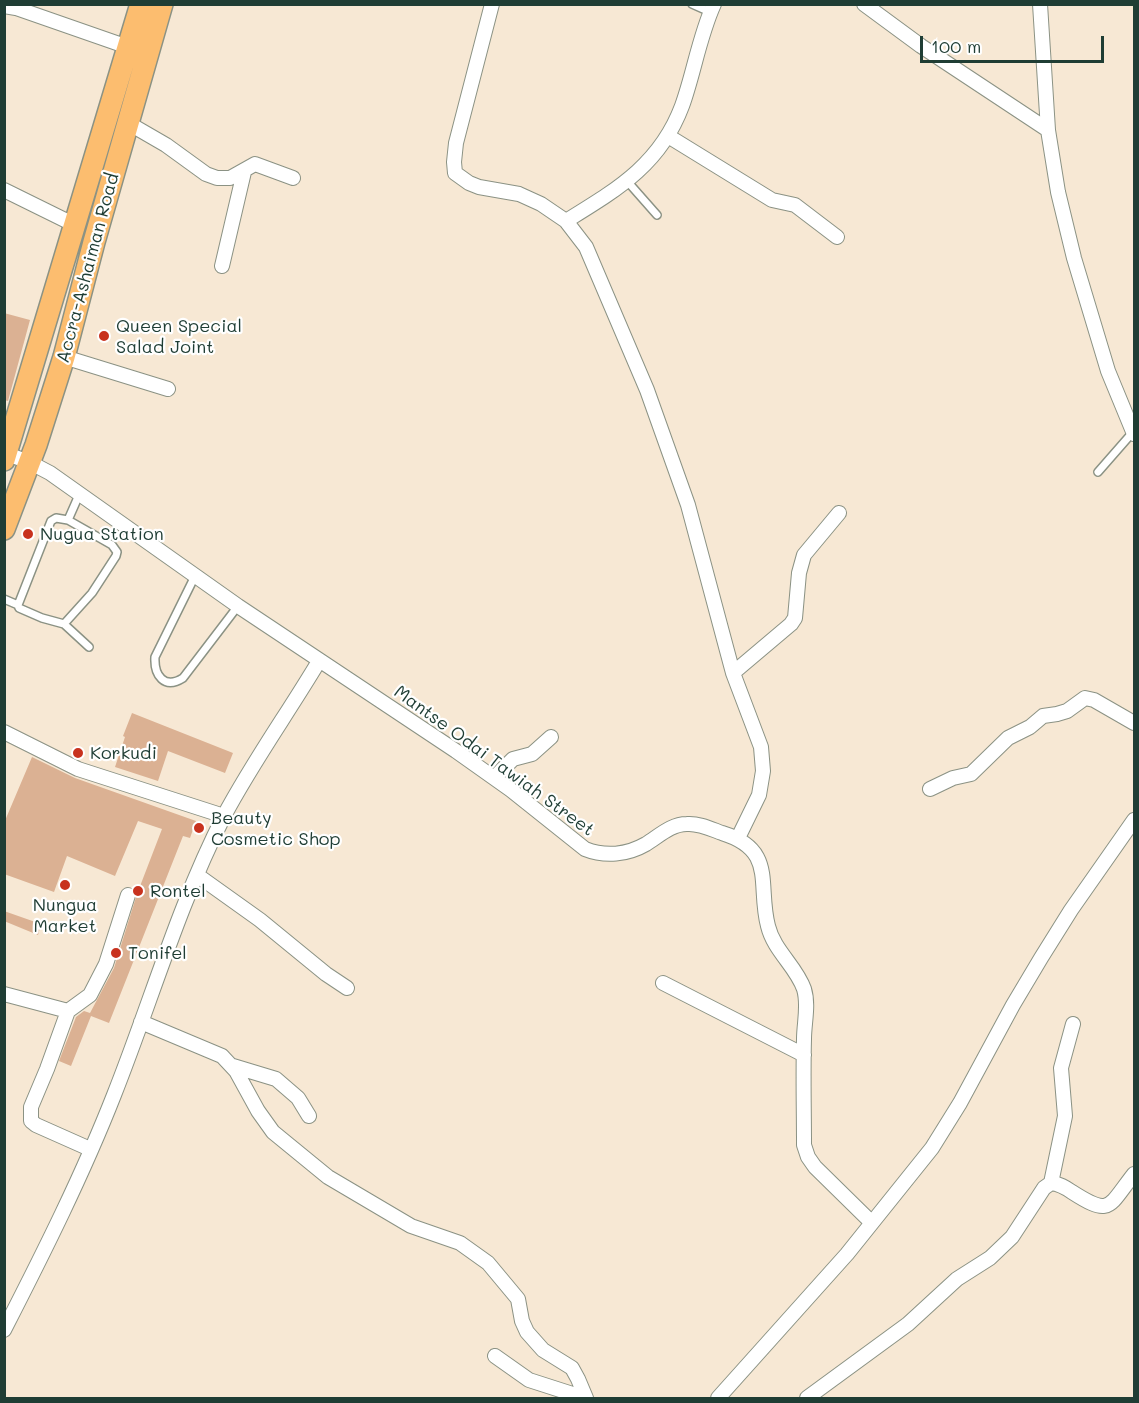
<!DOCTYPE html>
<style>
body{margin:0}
#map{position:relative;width:1139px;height:1403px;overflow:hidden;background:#f7e8d4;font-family:Mali,sans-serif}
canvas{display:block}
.frame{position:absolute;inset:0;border:6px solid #1f3d34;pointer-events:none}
.scale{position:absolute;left:920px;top:36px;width:184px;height:27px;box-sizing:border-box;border:3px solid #1f3d34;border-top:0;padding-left:8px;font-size:18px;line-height:21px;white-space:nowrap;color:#1f3d34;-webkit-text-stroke:4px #fff;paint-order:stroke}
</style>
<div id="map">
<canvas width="1139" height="1403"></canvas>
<div class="frame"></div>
<div class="scale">100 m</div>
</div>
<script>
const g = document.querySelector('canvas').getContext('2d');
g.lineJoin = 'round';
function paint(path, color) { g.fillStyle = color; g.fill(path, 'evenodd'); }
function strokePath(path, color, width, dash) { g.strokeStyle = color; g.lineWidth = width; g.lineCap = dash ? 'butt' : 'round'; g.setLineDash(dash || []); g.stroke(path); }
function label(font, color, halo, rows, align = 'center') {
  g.font = font + ' Mali,sans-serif'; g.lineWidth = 4.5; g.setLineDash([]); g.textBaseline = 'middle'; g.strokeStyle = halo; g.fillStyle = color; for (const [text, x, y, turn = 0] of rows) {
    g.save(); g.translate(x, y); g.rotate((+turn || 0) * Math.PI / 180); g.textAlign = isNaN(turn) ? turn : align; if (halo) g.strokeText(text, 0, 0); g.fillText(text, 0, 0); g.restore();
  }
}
const building = new Path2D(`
 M4 313 30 320 8 401 4 400Z
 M132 713 233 753 225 773 168 751 158 781 115 767 125 737 123 736Z
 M32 757 75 778 196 821 190 838 183 836 109 1023 91 1016 71 1066 59 1061 76 1017 84 1011 90 1013 114 968 137 894 162 829 138 821 115 876 67 856 54 892 4 874V823Z
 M4 911 41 924 38 935 4 921Z`);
const service = new Path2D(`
 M692 4 710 12
 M627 181 657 215
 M1098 472 1133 432
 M195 576 155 657C154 675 164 690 183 678L238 606
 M4 599 18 605 51 521 56 518 68 520 79 495
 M18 605 19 608 42 618 64 624 92 593 116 556 117 552 112 545 68 520
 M64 624 89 647`);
const minor = new Path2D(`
 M492 4 456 143 454 162 455 173 469 183 479 187 519 194 541 204 566 221 586 247 647 390 688 505 733 673 761 747 763 771 759 795 738 838
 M864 4 921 46 1048 130
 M1040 4 1048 130 1058 192 1074 258 1108 371 1134 434
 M4 6 16 8 128 47
 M128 123 166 145 206 174 217 178H230L255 164 293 178
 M668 136 772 200 795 205 837 237
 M4 190 75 225
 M566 221C616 190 660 165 682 106 694 73 699 37 714 4
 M222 266 244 172
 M64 357 168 389
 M7 454 29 462 50 473 238 606 456 751 511 790 585 849C605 857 627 855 646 844 659 836 671 824 687 824 699 823 711 829 722 833 777 850 757 884 768 926 774 951 796 966 804 989 809 1005 804 1023 804 1039 803 1074 804 1110 804 1145L808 1157 815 1167 871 1222
 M733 673 791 624 795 618 799 573 804 555 839 513
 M4 732 78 769 224 816
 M494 778 513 759 532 754 551 737
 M930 789 953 778 971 774 1008 738 1030 727 1043 716 1057 714 1067 711 1085 698 1094 700 1134 723
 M197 875 260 920 326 974 347 988
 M663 983 804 1055
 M4 994 68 1011
 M141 1022 222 1056 236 1071 258 1111 273 1132 328 1177 411 1226 460 1243 488 1263 518 1299 522 1321 527 1332 543 1350 572 1368 578 1379 586 1398
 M233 1066 276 1079 298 1098 309 1116
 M90 1149 36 1125 31 1121V1107L47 1069 68 1011 90 995 106 964 128 895
 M1051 1183 1065 1116 1061 1068 1073 1024
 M4 1330C43 1254 83 1174 114 1095 151 1002 178 906 224 816 252 763 288 713 319 661
 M495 1356 529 1380 585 1398
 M718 1398 847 1254 932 1148 960 1103 1013 1005 1041 958 1071 910 1134 820
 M807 1398 908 1324 957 1279 990 1258 1012 1237 1044 1188 1051 1183C1060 1184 1065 1187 1072 1192 1111 1217 1108 1207 1134 1174`);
const primary = new Path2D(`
 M4 460 141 4
 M4 529 36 445 64 357 94 242 162 4`);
const markers = [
 [104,336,6,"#c8321e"],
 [28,534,6,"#c8321e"],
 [78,753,6,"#c8321e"],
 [199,828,6,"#c8321e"],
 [65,885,6,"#c8321e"],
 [138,891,6,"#c8321e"],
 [116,953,6,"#c8321e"]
];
const streetNames = [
 ["Accra-Ashaiman Road",88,268,-75],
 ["Mantse Odai Tawiah Street",494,761,36]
];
const poiNames = [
 ["Queen Special",116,326],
 ["Salad Joint",116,347],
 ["Nugua Station",40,534],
 ["Korkudi",90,753],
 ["Beauty",211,818],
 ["Cosmetic Shop",211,839],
 ["Rontel",150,891],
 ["Nungua",65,905,"center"],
 ["Market",65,926,"center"],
 ["Tonifel",128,953]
];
paint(building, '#dbb193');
strokePath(service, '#8b9284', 10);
strokePath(minor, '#8b9284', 16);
strokePath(primary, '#8b9284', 24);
strokePath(service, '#fff', 7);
strokePath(minor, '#fff', 14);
strokePath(primary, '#fcbd6f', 21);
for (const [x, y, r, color] of markers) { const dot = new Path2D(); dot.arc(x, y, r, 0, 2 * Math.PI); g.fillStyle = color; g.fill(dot); strokePath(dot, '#fff', 2); }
label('18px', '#1f3d34', '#fff', streetNames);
label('18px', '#1f3d34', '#fff', poiNames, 'left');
</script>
